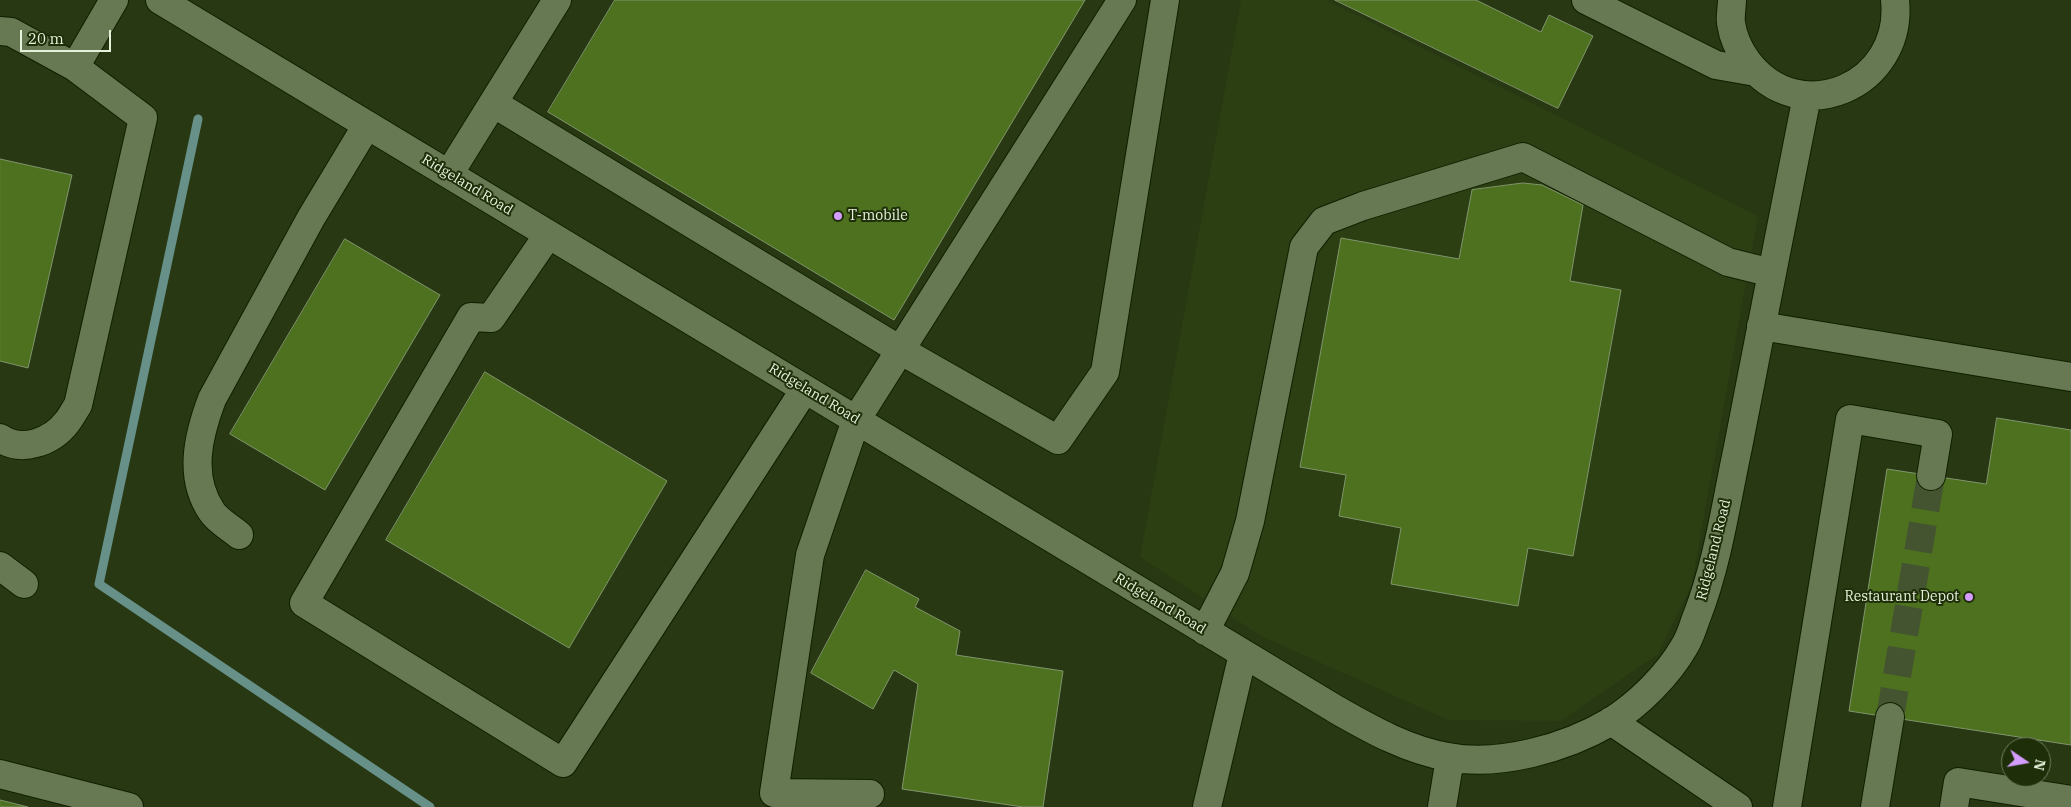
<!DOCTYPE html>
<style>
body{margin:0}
#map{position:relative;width:2071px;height:807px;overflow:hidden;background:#273813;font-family:"IBM Plex Serif",serif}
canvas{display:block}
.north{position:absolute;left:2001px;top:737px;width:50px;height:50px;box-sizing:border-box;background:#1d2e08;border:1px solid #6d7c5c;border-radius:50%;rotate:102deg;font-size:14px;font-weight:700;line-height:20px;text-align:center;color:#e5f1db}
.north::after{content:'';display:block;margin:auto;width:18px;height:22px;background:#d49cfc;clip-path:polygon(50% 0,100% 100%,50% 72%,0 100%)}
.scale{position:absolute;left:20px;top:30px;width:91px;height:22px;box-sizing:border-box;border:2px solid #e5f1db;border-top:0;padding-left:6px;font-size:15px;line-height:18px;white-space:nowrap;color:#e5f1db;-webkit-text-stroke:4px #1d2e08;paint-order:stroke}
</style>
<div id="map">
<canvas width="2071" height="807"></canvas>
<div class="north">N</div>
<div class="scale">20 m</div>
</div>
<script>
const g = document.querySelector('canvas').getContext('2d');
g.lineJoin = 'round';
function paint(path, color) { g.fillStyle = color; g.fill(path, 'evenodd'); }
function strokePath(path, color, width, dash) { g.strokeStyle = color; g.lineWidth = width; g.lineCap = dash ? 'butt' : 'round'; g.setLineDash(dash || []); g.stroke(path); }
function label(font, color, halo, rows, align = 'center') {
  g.font = font + ' "IBM Plex Serif",serif'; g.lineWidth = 4; g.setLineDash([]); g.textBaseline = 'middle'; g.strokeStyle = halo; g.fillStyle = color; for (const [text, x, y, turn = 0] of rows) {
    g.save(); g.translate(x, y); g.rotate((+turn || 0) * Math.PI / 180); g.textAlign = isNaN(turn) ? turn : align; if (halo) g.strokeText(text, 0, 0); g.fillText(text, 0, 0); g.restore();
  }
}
const built = new Path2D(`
 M1241 0H1326L1758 216 1692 584 1658 654 1561 721 1448 720 1261 636 1140 557Z`);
const stream = new Path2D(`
 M198 119 99 584 430 807`);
const building = new Path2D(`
 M615 0H1085L894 320 548 112Z
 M1335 0H1476L1541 32 1549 15 1593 36 1558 108Z
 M0 159 72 175 28 368 0 361Z
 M1523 183 1542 185 1583 205 1570 281 1621 290 1573 556 1528 548 1518 606 1391 584 1401 528 1339 516 1346 475 1300 467 1341 238 1459 259 1472 190Z
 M345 239 440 295 325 490 230 434Z
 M485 372 667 481 569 648 386 540Z
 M1997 418 2071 430V745L1849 711 1887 469 1986 484Z
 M866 570 919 599 915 607 960 631 956 655 1063 671 1043 807H1023L902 789 918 684 894 670 873 709 811 673Z
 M0 800 28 807H0Z`);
const minorTunnel = new Path2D(`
 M1890 717 1931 476`);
const minor = new Path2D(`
 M160 0 1337 710C1372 730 1408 750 1448 757 1499 767 1566 748 1610 722 1638 705 1668 675 1684 647 1690 638 1693 626 1697 616 1718 562 1726 503 1738 447 1761 330 1783 213 1807 96
 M1586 0 1716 65 1756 72
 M1732 0C1732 7 1730 16 1731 23 1733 37 1739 50 1747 61 1799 131 1904 86 1895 0
 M0 31 11 32 75 67 143 118 78 405C74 411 71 417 67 422 52 442 21 453 0 438
 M75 67 114 0
 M493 103 900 350 1058 440 1105 372 1165 0
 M449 174 557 0
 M548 235 491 318 471 317 304 603 563 763 805 389
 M1761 326 2071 377
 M239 535C231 528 218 521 212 512 188 477 198 436 212 399L311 218 367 125
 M0 566 24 584
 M1205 631 1235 573 1250 521 1304 247 1324 221 1363 206 1523 157 1728 262 1772 273
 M1611 721 1738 807
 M0 774 129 807
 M870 794 774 793 810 555 856 420 1122 0
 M1207 807 1243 654
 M1442 807 1450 758
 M1787 807 1850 419 1938 434 1931 476
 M1875 807 1890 717
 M1954 807 1958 782 2071 800`);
const markers = [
 [838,216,5,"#d49cfc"],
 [1969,597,5,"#d49cfc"]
];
const streetNames = [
 ["Ridgeland Road",467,185,31],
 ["Ridgeland Road",814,394,31],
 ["Ridgeland Road",1714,550,-76],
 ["Ridgeland Road",1160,604,31]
];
const poiNames = [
 ["T-mobile",848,216],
 ["Restaurant Depot",1959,597,"right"]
];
paint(built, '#2b3f12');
strokePath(stream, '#679188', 9);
paint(building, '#4d711e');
strokePath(building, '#80956d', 1);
strokePath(minorTunnel, '#445431', 28, [28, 14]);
strokePath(minor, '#101f00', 30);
strokePath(minor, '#667952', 28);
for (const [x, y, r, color] of markers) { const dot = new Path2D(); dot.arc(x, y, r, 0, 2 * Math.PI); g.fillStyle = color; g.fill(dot); strokePath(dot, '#1d2e08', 2); }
label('14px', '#e5f1db', '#1d2e08', streetNames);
label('14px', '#e5f1db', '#1d2e08', poiNames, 'left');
</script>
